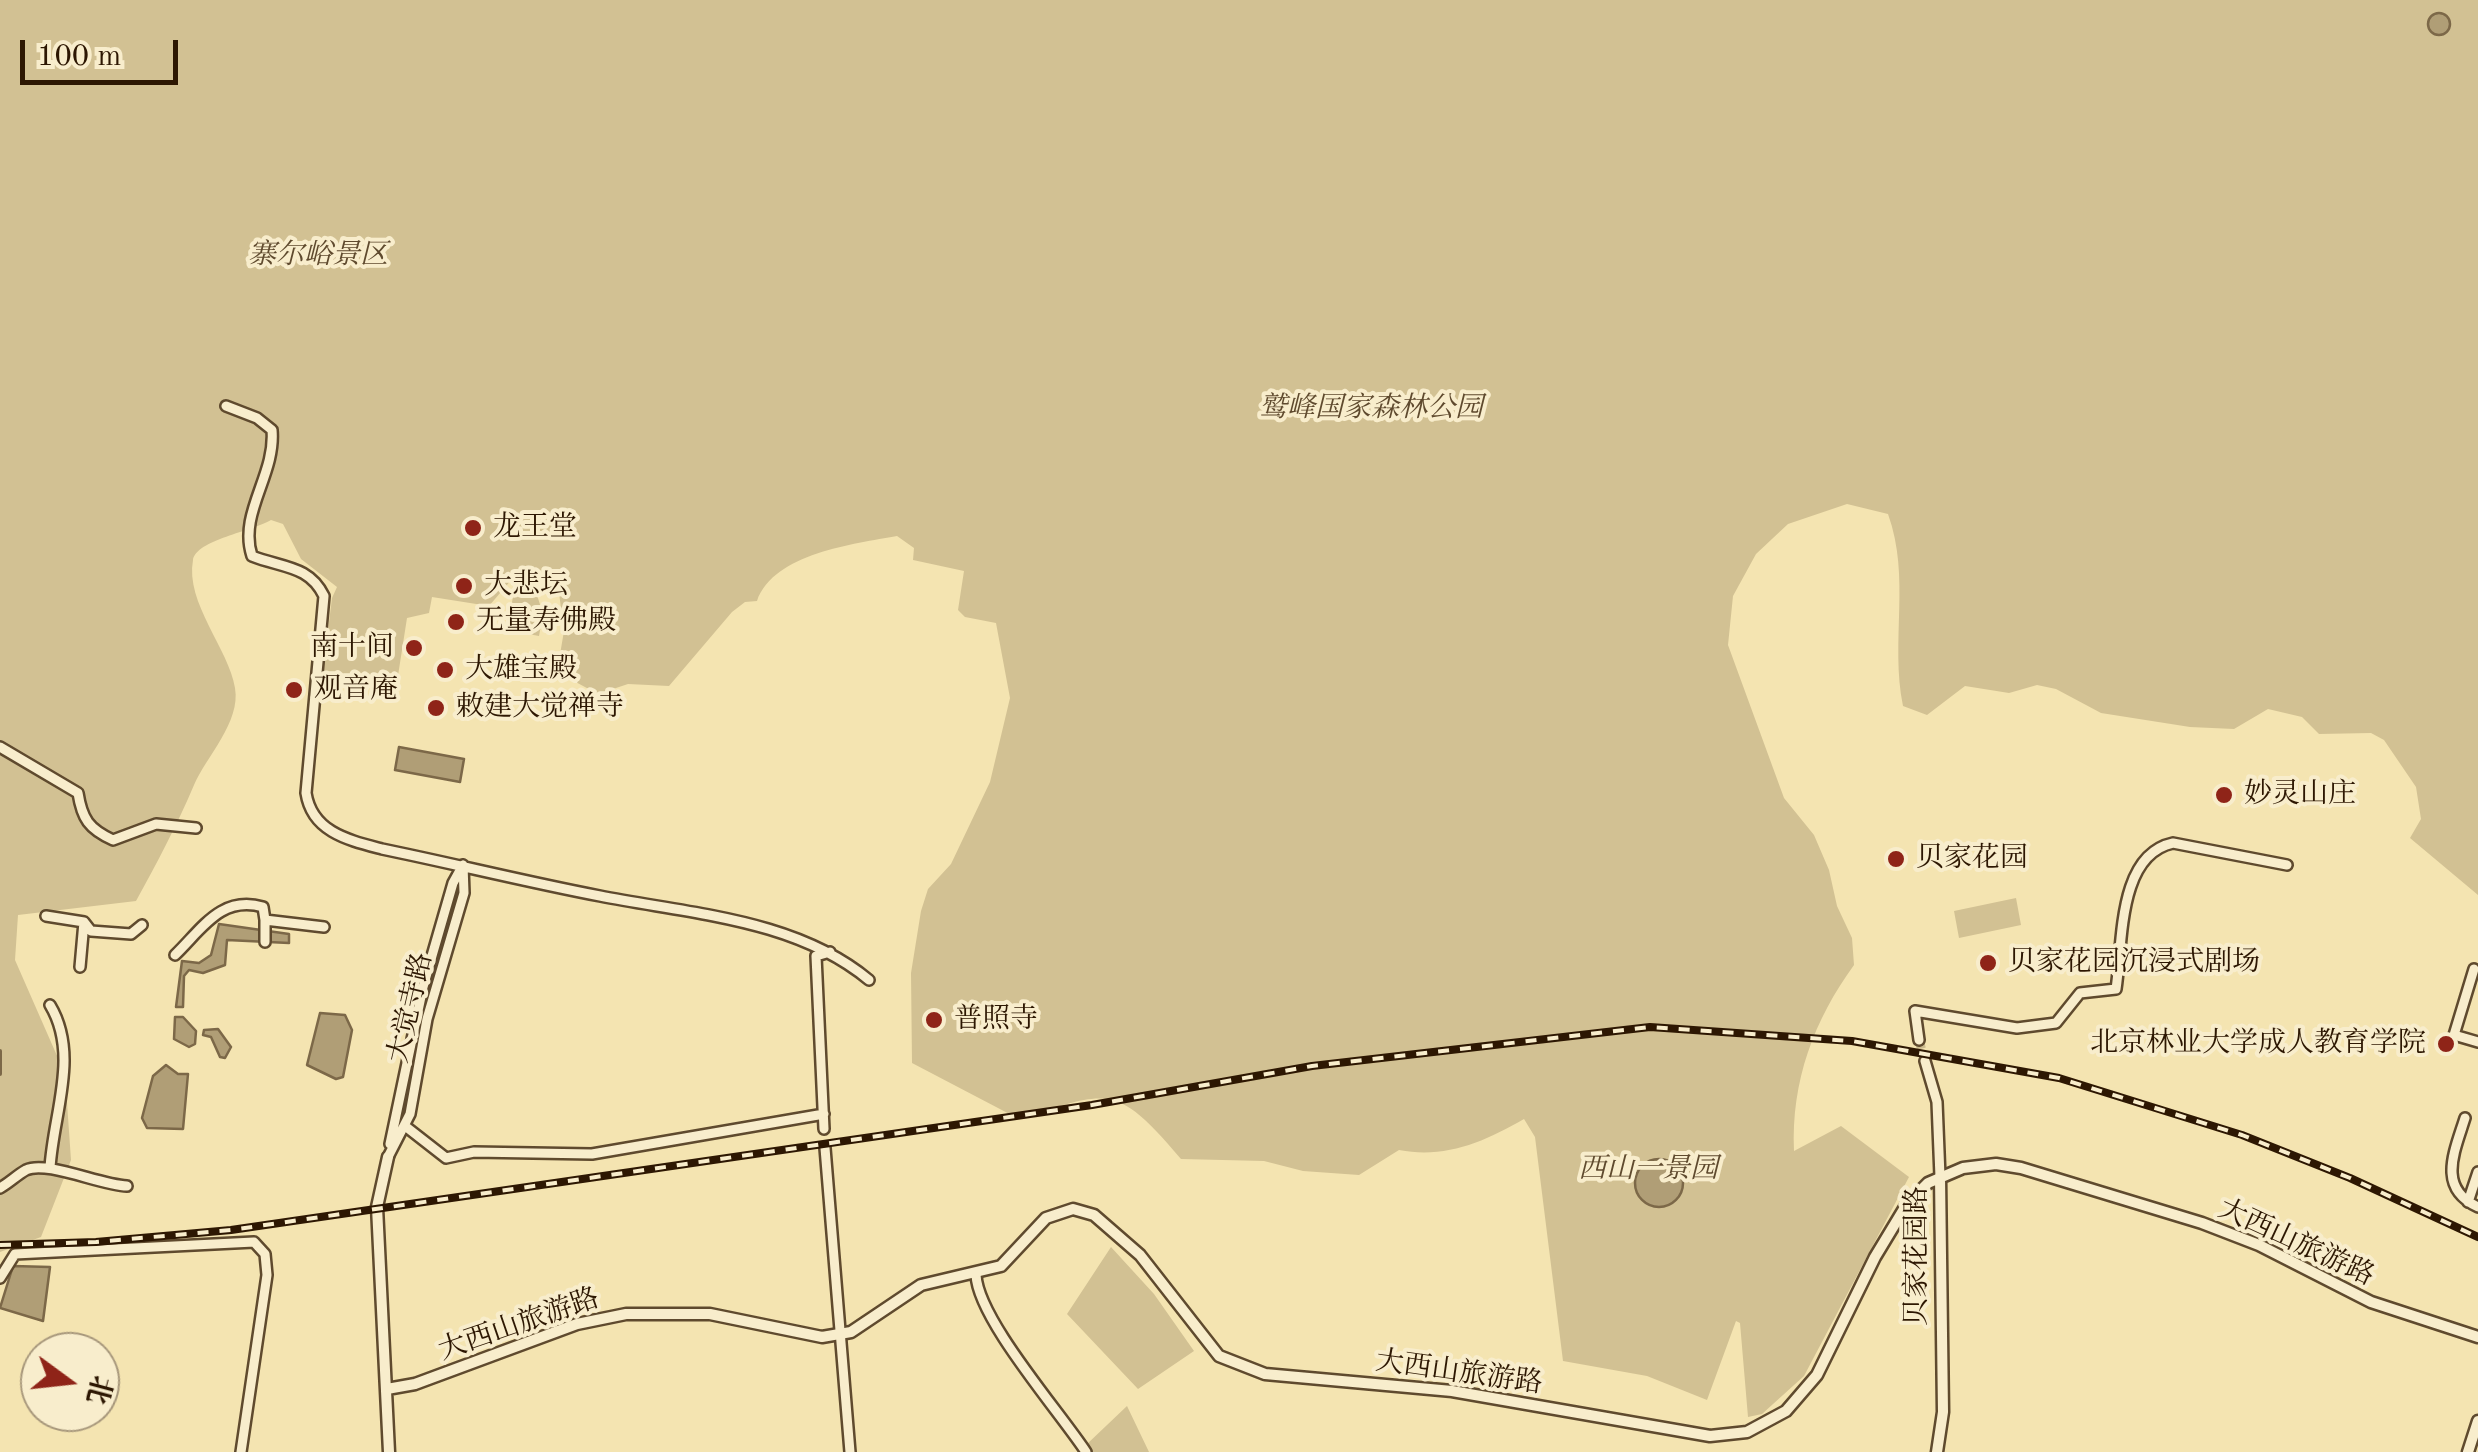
<!DOCTYPE html>
<meta charset="utf-8">
<style>
body{margin:0}
#map{position:relative;width:2478px;height:1452px;overflow:hidden;background:#f4e4b1;font-family:"Old Standard TT","Noto Serif SC",serif}
canvas{display:block}
.north{position:absolute;left:20px;top:1332px;width:100px;height:100px;box-sizing:border-box;background:#f8edcc;border:2px solid #a7977b;border-radius:50%;rotate:105deg;font-size:28px;font-weight:700;line-height:40px;text-align:center;color:#2d1702}
.north::after{content:'';display:block;margin:auto;width:35px;height:45px;background:#8f2418;clip-path:polygon(50% 0,100% 100%,50% 72%,0 100%)}
.scale{position:absolute;left:20px;top:40px;width:158px;height:45px;box-sizing:border-box;border:5px solid #2d1702;border-top:0;padding-left:12px;font-size:30px;line-height:35px;white-space:nowrap;color:#2d1702;-webkit-text-stroke:8px #f8edcc;paint-order:stroke}
</style>
<div id="map">
<canvas width="2478" height="1452"></canvas>
<div class="north">北</div>
<div class="scale">100 m</div>
</div>
<script>
const g = document.querySelector('canvas').getContext('2d');
g.lineJoin = 'round';
function paint(path, color) { g.fillStyle = color; g.fill(path, 'evenodd'); }
function strokePath(path, color, width, dash) { g.strokeStyle = color; g.lineWidth = width; g.lineCap = dash ? 'butt' : 'round'; g.setLineDash(dash || []); g.stroke(path); }
function label(font, color, halo, rows, align = 'center') {
  g.font = font + ' "Old Standard TT","Noto Serif SC",serif'; g.lineWidth = 8; g.setLineDash([]); g.textBaseline = 'middle'; g.strokeStyle = halo; g.fillStyle = color; for (const [text, x, y, turn = 0] of rows) {
    g.save(); g.translate(x, y); g.rotate((+turn || 0) * Math.PI / 180); g.textAlign = isNaN(turn) ? turn : align; if (halo) g.strokeText(text, 0, 0); g.fillText(text, 0, 0); g.restore();
  }
}
const green = new Path2D(`
 M0 0H2478V895L2410 838 2421 819 2416 787 2384 740 2371 733 2319 734 2302 717 2268 709 2234 729 2190 727 2101 713 2056 689 2037 685 2009 693 1965 686 1927 715 1903 706C1890 641 1911 578 1888 514L1847 504 1788 524 1756 554 1733 596 1728 645 1784 798 1814 835 1829 870 1837 906 1852 938 1854 965C1814 1020 1791 1081 1794 1151L1841 1126 1909 1177 1804 1376 1762 1414 1748 1417 1740 1323 1736 1321 1707 1400 1647 1376 1563 1361 1535 1137 1524 1119C1484 1142 1445 1159 1399 1150L1359 1175 1303 1171 1264 1161 1181 1159C1116 1083 1110 1090 1019 1119L912 1063 911 973 921 911 928 889 951 864 990 782 1010 698 996 623 965 617 958 610 964 571 913 560 914 548 897 536C854 544 774 553 757 601L745 602 732 612 669 686 628 684 598 694 557 672 564 631 558 585 512 579 489 606 432 597 429 613 407 618 397 682 323 671 332 598 337 587 301 559 283 524 271 520C253 531 196 540 193 560 185 603 229 649 235 688 241 722 206 757 194 785 177 825 157 863 136 901L18 915 15 960 65 1074 71 1160 41 1237 0 1252Z
 M514 591 537 595 543 614 539 636 507 630Z
 M2016 898 2021 925 1959 938 1954 911Z
 M1111 1247 1154 1294 1194 1351 1138 1389 1067 1314Z
 M1127 1406 1149 1452H1092L1086 1445Z`);
const water = new Path2D(`
 M2428 24a11 11 0 1 1 22 0a11 11 0 1 1-22 0Z
 M399 747 464 759 460 782 395 770Z
 M219 924 289 934V943L227 940 225 965 203 973 189 970 184 976 183 1007H176L182 961 199 963 211 955Z
 M320 1013 345 1015 352 1030 343 1077 336 1079 307 1065Z
 M175 1017H183L196 1031 195 1044 189 1047 174 1039Z
 M218 1029 231 1047 225 1058 220 1057 211 1037 203 1035 204 1030Z
 M166 1065 178 1074H188L183 1129 147 1128 142 1118 153 1076Z
 M1635 1183a24 24 0 1 1 48 0a24 24 0 1 1-48 0Z
 M13 1266 50 1267 43 1321 0 1308Z`);
const stream = new Path2D(`
 M0 1051V1074`);
const minorTunnel = new Path2D(`
 M1919 1040 1925 1061`);
const minor = new Path2D(`
 M226 406 257 418 272 430C276 475 238 513 252 556 282 568 309 565 324 596L306 793C312 832 348 840 382 849 455 864 527 882 600 896 691 914 796 919 869 980
 M0 747 78 793C82 819 89 829 113 840L156 824 196 828
 M46 916 84 922
 M265 942V920L324 927
 M175 955C202 929 221 895 263 907L265 920
 M80 967 84 922 91 931 131 934 142 925
 M2474 969 2454 1035 2478 1042
 M50 1005C80 1055 53 1114 50 1168
 M1919 1040 1915 1011 2017 1028 2056 1023 2080 993 2116 989C2123 944 2117 855 2173 843L2287 865
 M1925 1061 1937 1102 1940 1177
 M2465 1118C2454 1153 2437 1188 2478 1207
 M405 1126 446 1158 474 1152 592 1154 824 1114
 M824 1129 816 956 830 952
 M390 1144 423 987 453 883 463 865
 M825 1148 850 1452
 M388 1157 410 1114 427 1019 464 893 463 865
 M0 1188C9 1183 17 1175 26 1170 46 1160 100 1185 127 1186
 M2468 1202 2478 1172
 M976 1275C978 1319 1059 1411 1086 1452
 M0 1278 15 1254 254 1242 265 1254 267 1275 241 1452`);
const tertiary = new Path2D(`
 M388 1157 377 1207 389 1452
 M387 1389 415 1384 577 1324 626 1314H710L822 1337 851 1332 921 1285 1001 1266 1046 1218 1073 1209 1094 1215 1140 1255 1219 1356 1265 1374 1452 1391 1710 1436 1747 1432 1786 1411 1817 1375 1875 1257 1907 1204 1928 1183 1963 1168 1996 1164 2021 1168 2202 1223 2259 1245 2371 1302 2478 1337
 M1937 1452 1943 1412 1940 1177
 M2468 1452 2478 1421`);
const rail = new Path2D(`
 M0 1245 96 1242 231 1230 1092 1105 1312 1066 1650 1027 1852 1041 2059 1078 2242 1135 2350 1178 2478 1237`);
const markers = [
 [473,528,10,"#8f2418"],
 [464,586,10,"#8f2418"],
 [456,622,10,"#8f2418"],
 [414,648,10,"#8f2418"],
 [445,670,10,"#8f2418"],
 [294,690,10,"#8f2418"],
 [436,708,10,"#8f2418"],
 [2224,795,10,"#8f2418"],
 [1896,859,10,"#8f2418"],
 [1988,963,10,"#8f2418"],
 [934,1020,10,"#8f2418"],
 [2446,1044,10,"#8f2418"]
];
const parkNames = [
 ["寨尔峪景区",318,256],
 ["鹫峰国家森林公园",1371,409],
 ["西山一景园",1648,1170]
];
const poiNames = [
 ["龙王堂",493,528],
 ["大悲坛",484,586],
 ["无量寿佛殿",476,622],
 ["南十间",394,648,"right"],
 ["大雄宝殿",465,670],
 ["观音庵",314,690],
 ["敕建大觉禅寺",456,708],
 ["妙灵山庄",2244,795],
 ["贝家花园",1916,859],
 ["贝家花园沉浸式剧场",2008,963],
 ["普照寺",954,1020],
 ["北京林业大学成人教育学院",2426,1044,"right"]
];
const streetNames = [
 ["大觉寺路",411,1008,-77],
 ["大西山旅游路",2296,1243,25],
 ["贝家花园路",1918,1256,-90],
 ["大西山旅游路",519,1325,-19],
 ["大西山旅游路",1459,1373,8]
];
paint(green, '#d2c193');
paint(water, '#b09e76');
strokePath(water, '#7c6848', 2.5);
strokePath(stream, '#7c6848', 4);
strokePath(minorTunnel, '#ccbb8e', 9, [9, 4.5]);
strokePath(minor, '#5f4a2e', 14);
strokePath(tertiary, '#5f4a2e', 15);
strokePath(minor, '#f8edcc', 9);
strokePath(tertiary, '#f8edcc', 10);
strokePath(rail, '#2d1702', 8);
strokePath(rail, '#f8edcc', 4, [11]);
for (const [x, y, r, color] of markers) { const dot = new Path2D(); dot.arc(x, y, r, 0, 2 * Math.PI); g.fillStyle = color; g.fill(dot); strokePath(dot, '#f8edcc', 4); }
label('italic 28px', '#5f4a2e', '#f8edcc', parkNames);
label('28px', '#2d1702', '#f8edcc', poiNames, 'left');
label('28px', '#2d1702', '#f8edcc', streetNames);
</script>
